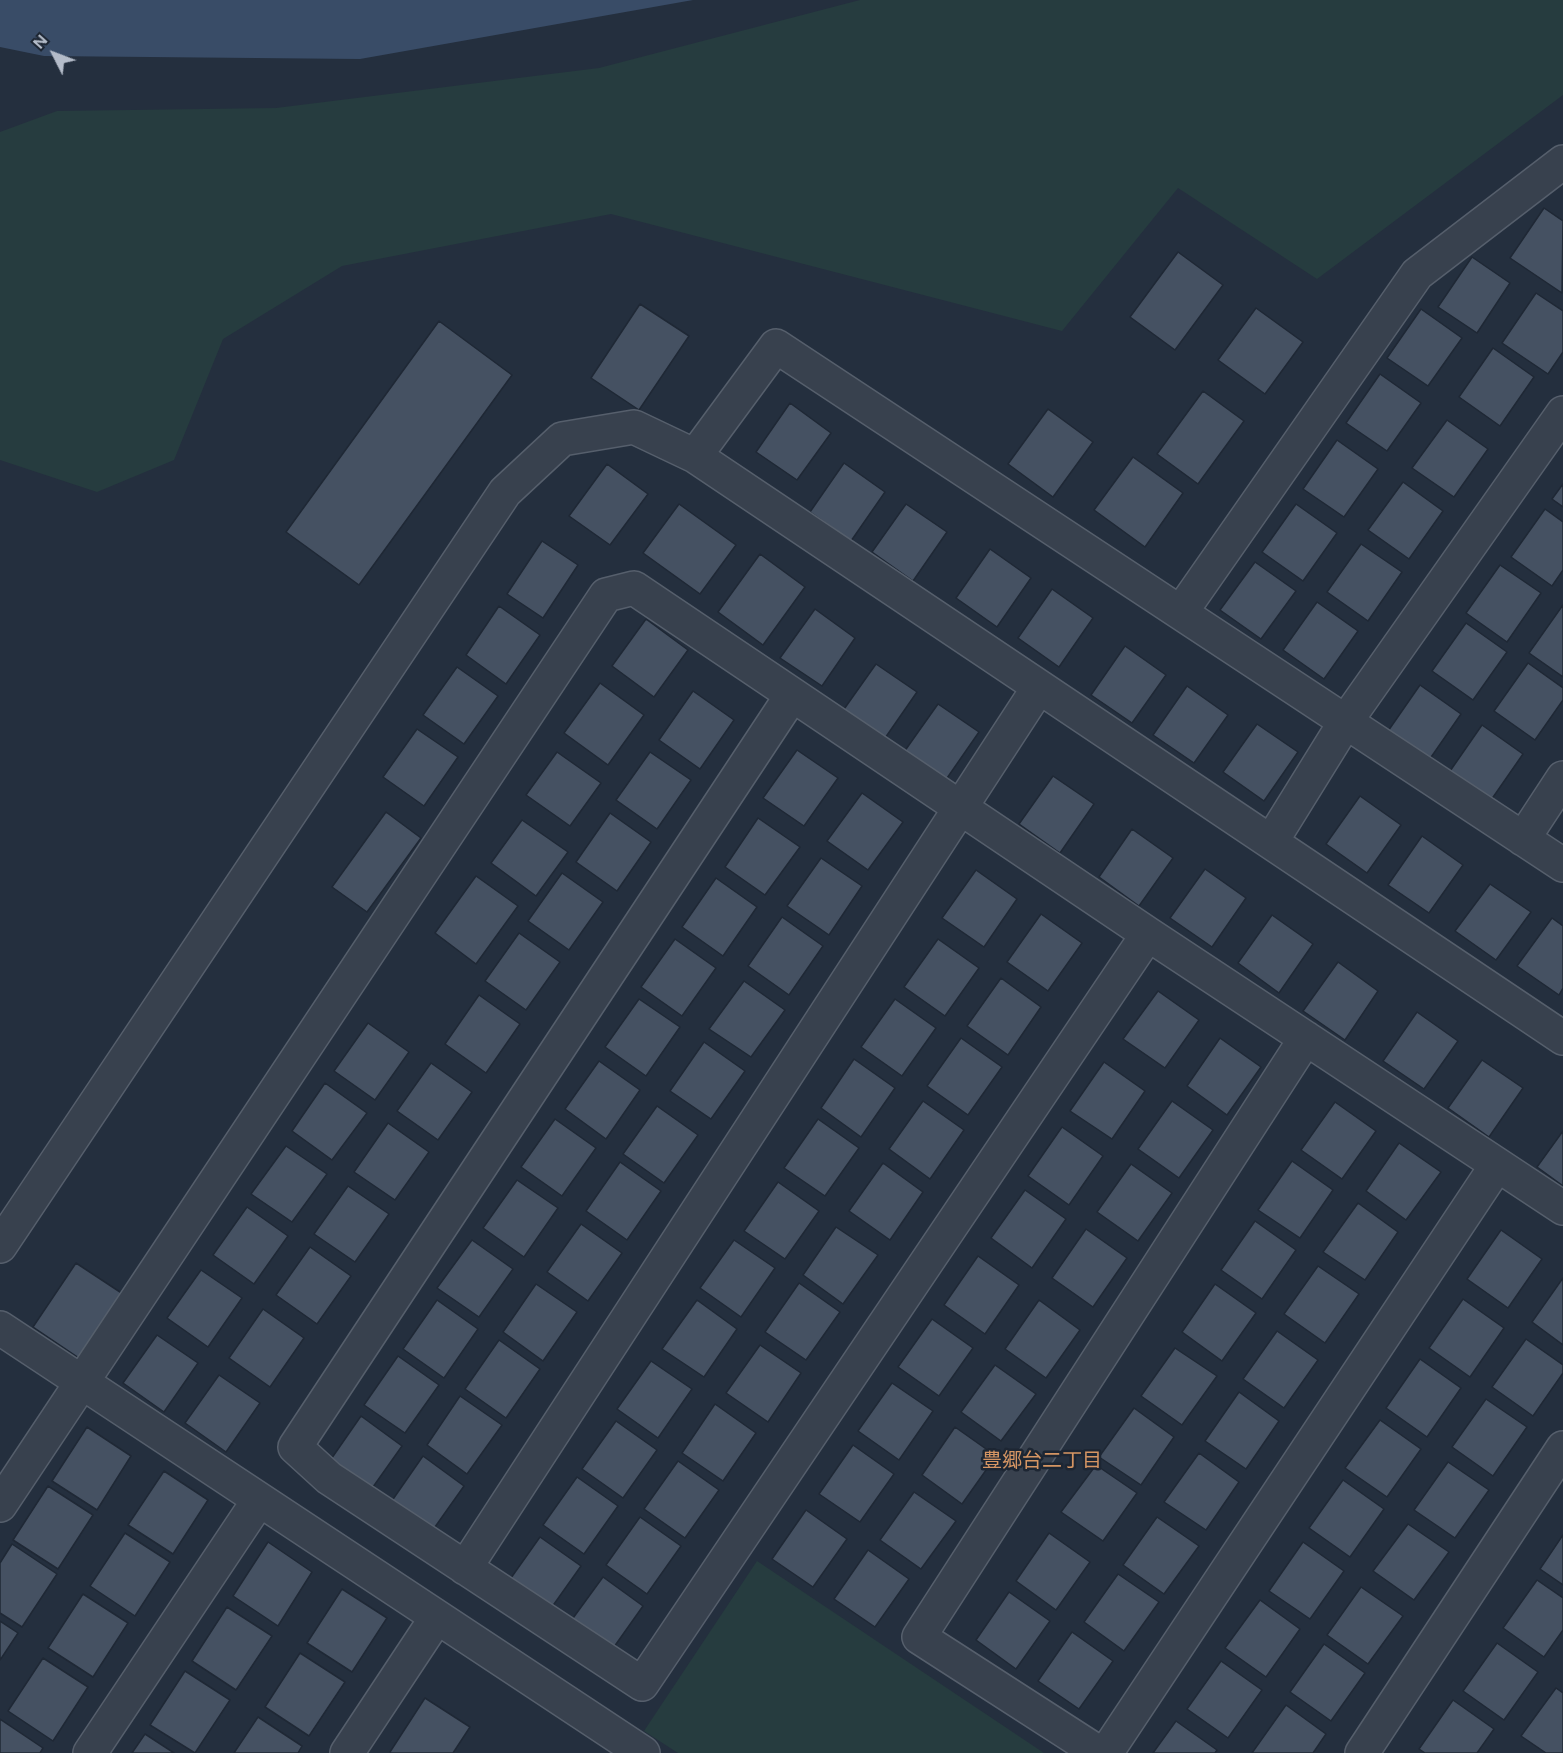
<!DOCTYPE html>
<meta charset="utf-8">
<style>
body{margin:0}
#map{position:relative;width:1563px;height:1753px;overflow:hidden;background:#242f3e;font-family:Figtree,sans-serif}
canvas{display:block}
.north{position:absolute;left:24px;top:24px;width:60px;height:60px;-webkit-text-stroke:4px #1d2633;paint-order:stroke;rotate:312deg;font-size:16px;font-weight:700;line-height:24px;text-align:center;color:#b4bcc9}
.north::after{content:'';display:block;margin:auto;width:21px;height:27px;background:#b4bcc9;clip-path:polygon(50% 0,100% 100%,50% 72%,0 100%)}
</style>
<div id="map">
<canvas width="1563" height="1753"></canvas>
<div class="north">N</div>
</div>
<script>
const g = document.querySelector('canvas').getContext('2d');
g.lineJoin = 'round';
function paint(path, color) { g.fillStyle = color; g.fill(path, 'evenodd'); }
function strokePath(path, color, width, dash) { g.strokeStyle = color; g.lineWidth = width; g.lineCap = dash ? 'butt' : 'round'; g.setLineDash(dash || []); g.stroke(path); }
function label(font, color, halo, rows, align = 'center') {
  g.font = font + ' Figtree,"Noto Sans JP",sans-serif'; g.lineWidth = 5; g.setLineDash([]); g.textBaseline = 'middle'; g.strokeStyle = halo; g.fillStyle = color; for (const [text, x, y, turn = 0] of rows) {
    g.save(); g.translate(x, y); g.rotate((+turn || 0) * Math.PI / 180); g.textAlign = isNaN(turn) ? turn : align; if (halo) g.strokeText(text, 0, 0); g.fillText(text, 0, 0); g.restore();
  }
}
const green = new Path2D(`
 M860 0H1563V95L1317 279 1178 188 1062 331 611 214 342 266 223 339 174 460 97 492 0 460V132L57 111 276 108 599 68Z
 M757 1561 1044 1753H678L644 1731Z`);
const water = new Path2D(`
 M0 0H693L360 59 44 56 0 47Z`);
const building = new Path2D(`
 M1544 208 1563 221 1562 293 1510 258Z
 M1178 252 1223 285 1175 350 1130 317Z
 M1472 257 1510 283 1477 333 1438 307Z
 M1536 293 1563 311V352L1548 374 1502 343Z
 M640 304 689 336 639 410 591 378Z
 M1256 308 1303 342 1265 394 1218 360Z
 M1421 309 1462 338 1428 386 1387 358Z
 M439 321 512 375 359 585 286 532Z
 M1493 348 1534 377 1500 426 1459 397Z
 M1380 374 1421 403 1387 451 1346 423Z
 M1203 391 1244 421 1198 484 1157 454Z
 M790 403 831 433 797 480 756 452Z
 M1048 409 1093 442 1053 497 1008 464Z
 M1447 420 1488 449 1454 497 1412 468Z
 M1337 440 1378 469 1344 517 1303 489Z
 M1133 457 1183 493 1145 547 1094 510Z
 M844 463 885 492 851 541 810 512Z
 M607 464 648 494 610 545 569 516Z
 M1403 482 1443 511 1409 559 1368 530Z
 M1563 484V507L1552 499Z
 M679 504 736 545 700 594 643 553Z
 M906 504 947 532 913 581 872 552Z
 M1296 504 1337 533 1303 581 1262 552Z
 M1545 509 1563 522V570L1552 586 1511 557Z
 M542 541 578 565 543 618 507 594Z
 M1361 544 1402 572 1368 621 1327 592Z
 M990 549 1031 578 997 627 956 598Z
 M760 554 805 587 763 645 718 612Z
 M1255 562 1296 591 1261 639 1220 610Z
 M1500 565 1541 593 1507 642 1466 613Z
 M1052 589 1093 618 1059 667 1018 638Z
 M1317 602 1358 631 1324 679 1283 650Z
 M1563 605V677L1529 653Z
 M499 606 540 635 506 684 466 655Z
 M815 609 855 638 822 686 780 658Z
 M646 619 688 650 654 697 612 666Z
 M1466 623 1507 652 1473 700 1432 671Z
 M1125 646 1166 675 1132 723 1091 695Z
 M1528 663 1563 688V700L1535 740 1494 711Z
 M876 664 917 692 883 741 842 712Z
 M457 667 498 696 464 744 423 715Z
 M600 683 644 715 608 765 564 733Z
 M1420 685 1461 714 1427 763 1386 734Z
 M1187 686 1228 715 1194 763 1153 735Z
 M693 691 734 720 700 769 659 740Z
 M938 704 979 732 945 781 904 752Z
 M1257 724 1298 752 1264 801 1223 772Z
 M1482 725 1523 754 1489 803 1448 774Z
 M417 729 458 757 424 806 383 777Z
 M797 750 838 778 804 826 763 798Z
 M557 752 601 783 570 826 526 795Z
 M650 752 691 780 657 829 616 800Z
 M1053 776 1094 804 1060 853 1019 824Z
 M862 793 903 822 868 870 827 841Z
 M1360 796 1401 825 1367 873 1326 844Z
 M386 812 421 838 367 912 332 887Z
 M610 813 651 842 617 891 576 862Z
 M758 818 800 847 765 895 725 867Z
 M522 820 568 852 536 896 491 863Z
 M1132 829 1173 858 1139 906 1099 877Z
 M1422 836 1463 865 1429 913 1388 885Z
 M821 858 862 886 829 935 787 906Z
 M1205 869 1246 898 1212 947 1170 918Z
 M976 870 1017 899 984 947 942 918Z
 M562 873 603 902 569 950 528 921Z
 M476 876 518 906 476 964 435 933Z
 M716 878 757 907 723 956 682 927Z
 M1490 884 1531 912 1496 960 1455 931Z
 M1041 914 1082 943 1048 991 1007 962Z
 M1272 915 1313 944 1279 993 1238 963Z
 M782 917 823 946 789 995 748 966Z
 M1552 918 1563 926V988L1559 995 1517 966Z
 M519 933 560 962 526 1010 485 981Z
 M675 939 716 968 682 1016 641 987Z
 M938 939 979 968 945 1016 904 987Z
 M1338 962 1378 991 1345 1040 1303 1011Z
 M1001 978 1041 1007 1008 1055 967 1026Z
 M744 981 785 1010 751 1057 709 1029Z
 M1158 991 1199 1020 1165 1068 1123 1039Z
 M479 995 520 1024 486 1073 445 1044Z
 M639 999 680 1027 646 1076 605 1047Z
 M895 999 936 1028 902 1076 861 1047Z
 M1417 1012 1458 1041 1424 1089 1383 1061Z
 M368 1023 409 1052 375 1100 334 1071Z
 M961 1038 1002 1067 968 1115 927 1086Z
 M1220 1038 1261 1067 1227 1115 1187 1086Z
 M704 1042 745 1071 711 1119 670 1091Z
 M854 1059 895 1088 861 1137 821 1108Z
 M1482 1060 1523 1088 1489 1137 1448 1108Z
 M599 1061 640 1090 606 1139 565 1109Z
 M1104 1062 1145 1091 1112 1139 1070 1111Z
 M431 1063 472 1092 438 1140 397 1111Z
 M325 1083 367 1113 332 1160 292 1131Z
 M923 1101 964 1130 930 1179 889 1149Z
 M1172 1101 1213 1130 1179 1178 1138 1149Z
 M1335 1102 1376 1131 1342 1179 1301 1150Z
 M657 1106 698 1135 664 1183 623 1154Z
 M555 1119 596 1148 562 1196 521 1167Z
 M818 1119 859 1148 825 1196 784 1168Z
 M388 1123 429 1152 395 1200 354 1172Z
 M1062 1127 1103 1156 1069 1205 1028 1176Z
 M1563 1131V1186L1537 1167Z
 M1399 1143 1441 1172 1406 1220 1366 1191Z
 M286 1146 327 1174 292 1222 251 1194Z
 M1292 1161 1333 1190 1300 1238 1258 1210Z
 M620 1162 661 1191 627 1240 586 1211Z
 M883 1163 923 1192 890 1240 849 1211Z
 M1131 1164 1172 1193 1138 1241 1097 1212Z
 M517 1180 558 1208 524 1257 483 1228Z
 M778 1182 819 1211 785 1259 744 1231Z
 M348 1186 389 1214 355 1262 314 1234Z
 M1025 1190 1066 1219 1032 1268 991 1238Z
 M1358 1203 1398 1232 1365 1280 1323 1252Z
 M247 1207 288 1236 254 1284 213 1255Z
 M1255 1221 1296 1250 1262 1299 1221 1270Z
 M581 1224 622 1253 588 1301 547 1272Z
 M836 1227 878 1255 843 1304 803 1275Z
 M1086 1229 1127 1258 1093 1307 1052 1278Z
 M1501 1230 1542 1259 1508 1308 1467 1279Z
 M472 1240 513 1269 479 1317 437 1288Z
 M734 1240 775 1268 741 1317 700 1288Z
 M310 1247 351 1276 317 1324 276 1295Z
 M978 1256 1019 1285 985 1334 944 1305Z
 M76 1263 123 1294 79 1358 33 1327Z
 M1318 1266 1359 1294 1325 1343 1284 1314Z
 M201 1270 242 1298 208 1347 167 1318Z
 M1563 1278V1345L1532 1322Z
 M799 1283 840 1312 806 1360 765 1332Z
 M536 1284 577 1312 543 1361 503 1332Z
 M1215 1284 1256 1313 1222 1361 1182 1332Z
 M1463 1299 1504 1328 1470 1377 1429 1348Z
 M437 1300 478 1329 444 1378 403 1349Z
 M697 1300 737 1329 704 1377 662 1349Z
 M1039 1300 1080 1330 1046 1378 1005 1349Z
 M263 1309 304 1338 270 1387 229 1358Z
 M932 1319 973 1348 939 1396 898 1367Z
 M1277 1331 1318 1360 1284 1408 1243 1379Z
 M157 1335 198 1363 164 1412 123 1383Z
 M1526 1339 1563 1365V1373L1533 1416 1492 1387Z
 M499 1340 540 1369 506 1418 465 1389Z
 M760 1345 801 1373 768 1422 726 1393Z
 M1175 1348 1217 1376 1182 1425 1141 1396Z
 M398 1356 439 1385 405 1433 364 1405Z
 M1420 1359 1461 1388 1427 1437 1386 1408Z
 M651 1361 692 1389 658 1438 617 1409Z
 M995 1365 1036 1394 1001 1441 961 1412Z
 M219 1375 260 1403 226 1452 185 1423Z
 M892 1383 933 1411 899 1460 858 1431Z
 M1239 1392 1279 1421 1246 1469 1205 1441Z
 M460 1396 502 1425 467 1474 427 1445Z
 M1486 1399 1527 1427 1493 1476 1452 1447Z
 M715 1404 756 1433 723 1481 682 1453Z
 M1134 1408 1174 1437 1141 1485 1099 1457Z
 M361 1416 402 1446 368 1494 327 1465Z
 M1380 1420 1421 1449 1387 1497 1345 1468Z
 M616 1421 657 1450 623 1498 582 1469Z
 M87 1427 131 1456 97 1510 52 1481Z
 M955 1427 996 1456 962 1504 922 1475Z
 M853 1445 894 1474 860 1522 819 1494Z
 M1199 1453 1239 1482 1206 1530 1164 1502Z
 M423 1456 464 1486 430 1534 389 1505Z
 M678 1461 719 1490 685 1538 644 1509Z
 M1448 1462 1489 1490 1455 1538 1414 1510Z
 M1096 1465 1137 1493 1103 1541 1061 1512Z
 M164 1471 208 1500 173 1554 128 1525Z
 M577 1477 618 1506 584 1554 543 1525Z
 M1343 1480 1384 1509 1350 1557 1309 1528Z
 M48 1486 93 1515 58 1569 13 1540Z
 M914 1492 956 1521 921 1569 880 1540Z
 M806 1510 847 1539 813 1587 772 1559Z
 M640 1517 681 1546 647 1594 606 1565Z
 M1157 1517 1199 1546 1164 1594 1123 1565Z
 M1408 1524 1449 1552 1414 1600 1373 1571Z
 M125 1533 170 1562 135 1616 90 1586Z
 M1049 1533 1090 1562 1056 1610 1016 1581Z
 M1563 1535V1585L1540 1569Z
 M540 1537 581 1566 547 1614 506 1585Z
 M268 1542 312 1572 278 1626 233 1596Z
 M1303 1542 1344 1571 1310 1619 1269 1591Z
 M12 1544 57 1574 22 1627 0 1613V1563Z
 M868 1550 909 1579 875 1627 834 1599Z
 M1118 1574 1159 1602 1124 1651 1084 1622Z
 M603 1577 643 1606 609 1654 568 1625Z
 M1537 1580 1563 1598V1630L1544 1657 1503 1628Z
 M1361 1587 1403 1616 1368 1664 1327 1635Z
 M342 1589 387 1618 352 1672 307 1643Z
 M1009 1592 1050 1621 1016 1669 976 1640Z
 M83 1594 128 1623 93 1677 48 1648Z
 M1260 1600 1300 1629 1266 1677 1225 1648Z
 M227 1607 272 1636 236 1690 192 1661Z
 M0 1621 18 1633 0 1660Z
 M1072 1632 1113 1661 1079 1709 1038 1681Z
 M1497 1643 1538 1672 1504 1720 1463 1691Z
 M1324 1644 1365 1673 1331 1721 1290 1692Z
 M300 1653 345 1682 309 1736 265 1707Z
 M43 1658 88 1687 53 1741 8 1711Z
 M1221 1661 1262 1690 1228 1738 1187 1709Z
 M185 1671 230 1700 195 1753 150 1725Z
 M1556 1688 1563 1693V1753H1546L1521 1736Z
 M425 1698 470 1727 453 1753H391L390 1752Z
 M1453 1700 1494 1729 1477 1753H1425L1419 1749Z
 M1286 1705 1326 1734 1313 1753H1252Z
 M258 1717 302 1746 298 1753H234Z
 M0 1719 43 1748 40 1753H0Z
 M1176 1721 1217 1750 1215 1753H1153Z
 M145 1734 174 1753H132Z`);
const minor = new Path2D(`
 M695 456 776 346 1563 865
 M1181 612 1417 274 1563 162
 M792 695 295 1447 329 1478 642 1684 1148 934
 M1523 839 1563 778
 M1271 842 1346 721 1563 413
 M0 1246 505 492 562 439 634 427 695 456 1563 1038
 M0 1328 643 1753
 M0 1505 606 595 634 588 1148 934 1563 1208
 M465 1568 1039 687
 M90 1753 259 1500
 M347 1753 437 1617
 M1099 1753 919 1637 1306 1038
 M1106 1753 1497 1165
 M1362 1753 1563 1448`);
const neighbourhoodNames = [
 ["豊郷台二丁目",1042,1461]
];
paint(green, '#263c3f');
paint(water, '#394c67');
paint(building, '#455162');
strokePath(building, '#1f2835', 1.5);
strokePath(minor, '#565f6c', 36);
strokePath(minor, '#38414e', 33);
label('20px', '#d59563', '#1d2633', neighbourhoodNames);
</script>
